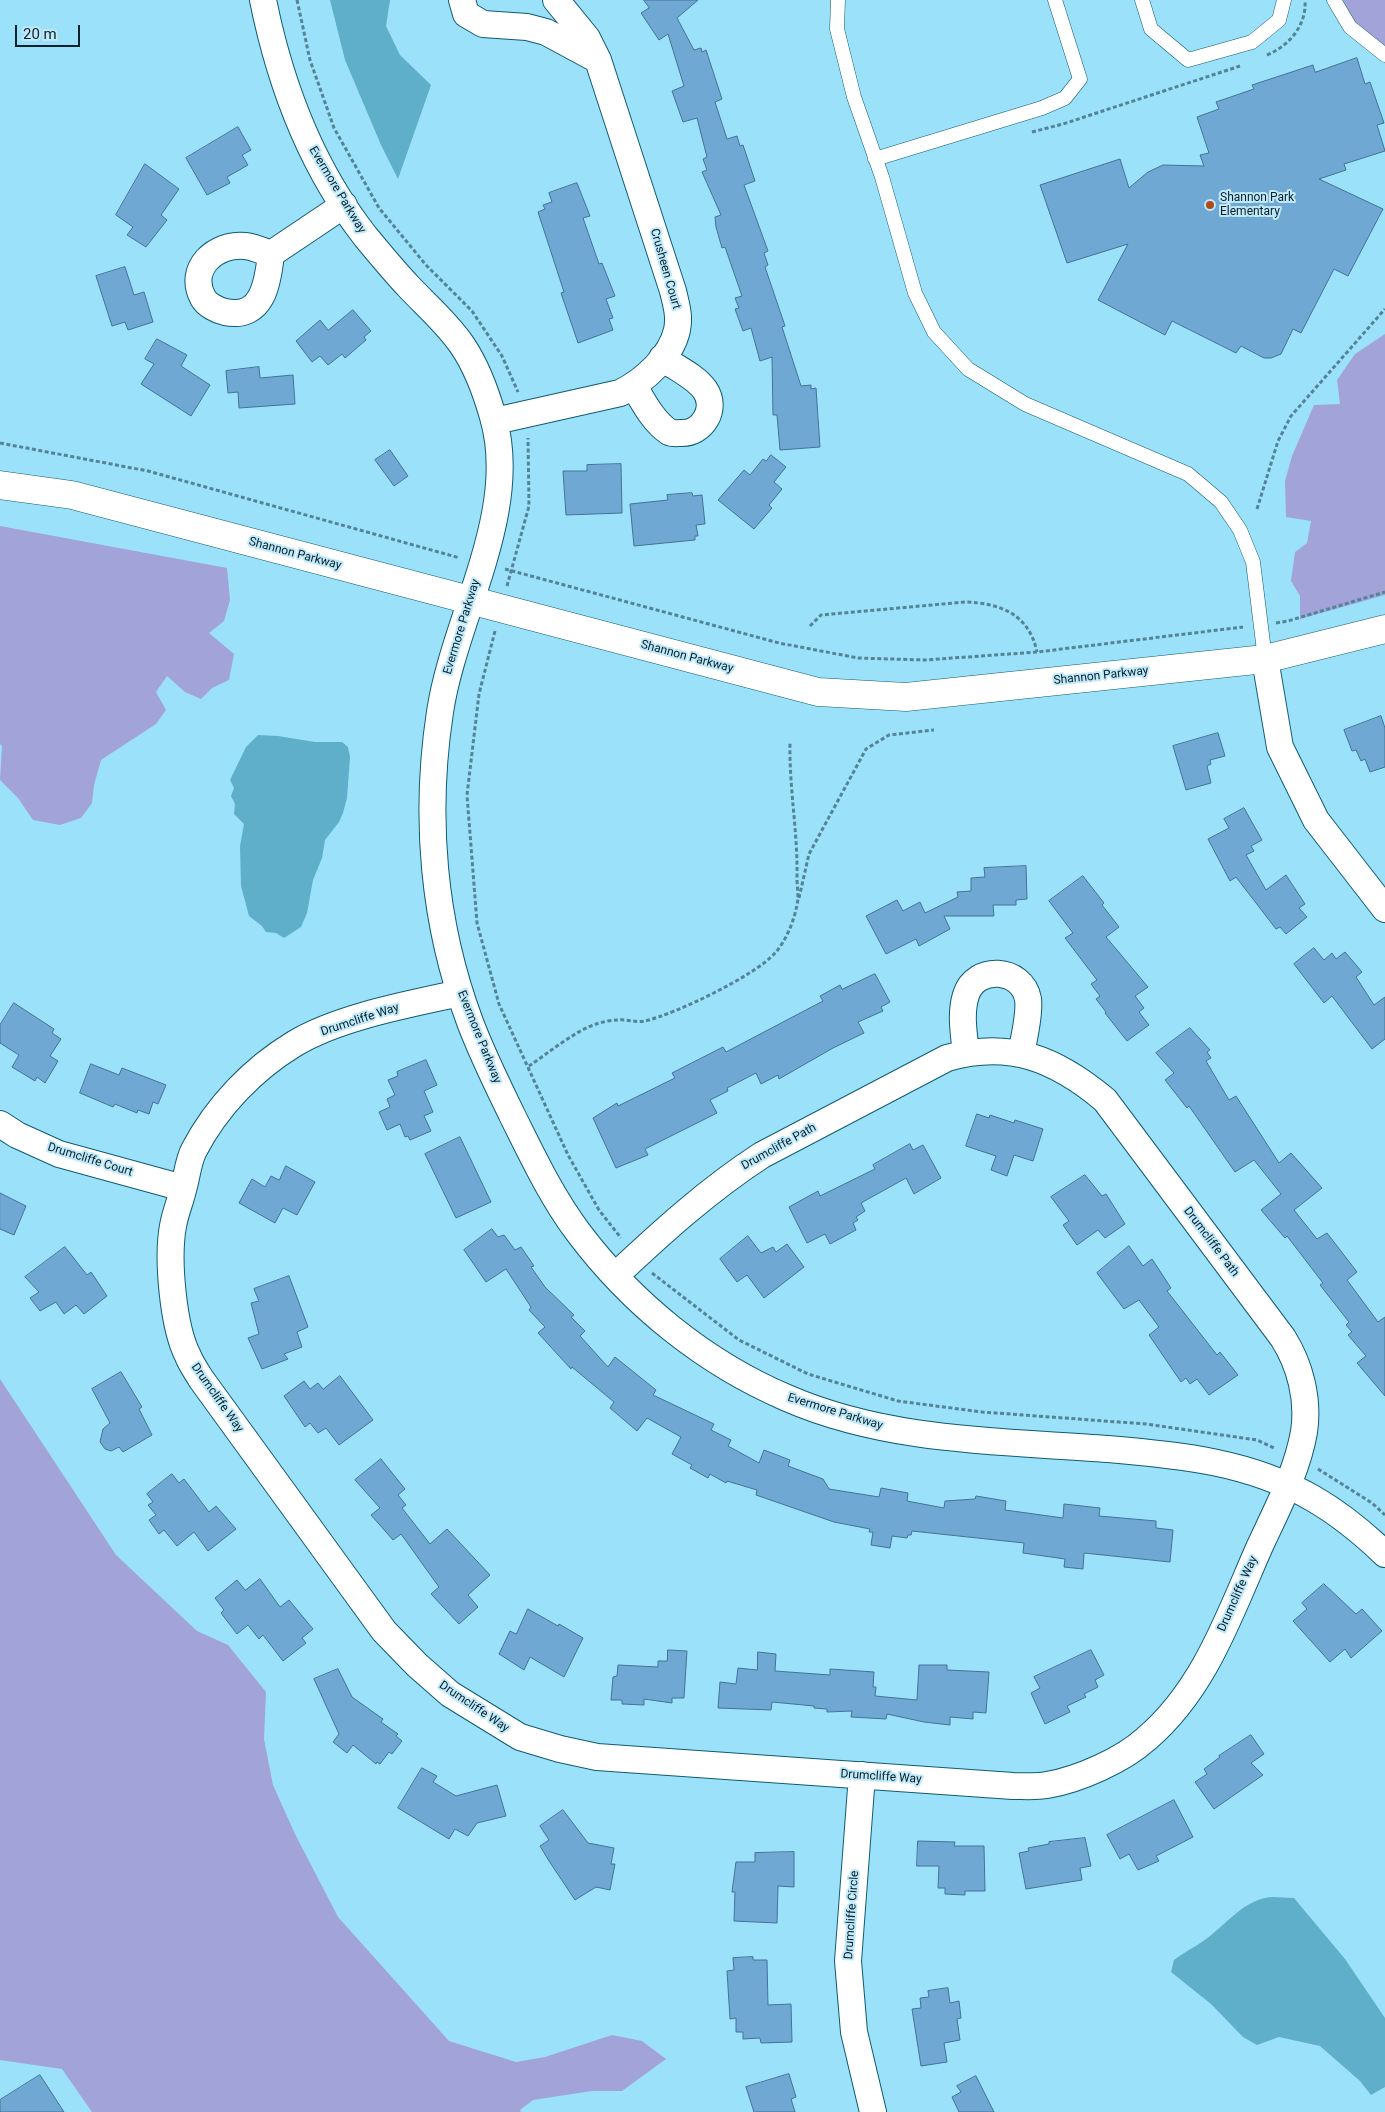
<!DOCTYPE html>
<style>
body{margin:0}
#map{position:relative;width:1385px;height:2112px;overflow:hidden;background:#9ce1fa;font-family:Roboto,sans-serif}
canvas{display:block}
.scale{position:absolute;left:15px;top:25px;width:65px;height:22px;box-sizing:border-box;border:2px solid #05222c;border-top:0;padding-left:6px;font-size:15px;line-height:18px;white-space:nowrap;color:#05222c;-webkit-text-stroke:4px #c1e9f9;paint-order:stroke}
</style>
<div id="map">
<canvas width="1385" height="2112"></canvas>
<div class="scale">20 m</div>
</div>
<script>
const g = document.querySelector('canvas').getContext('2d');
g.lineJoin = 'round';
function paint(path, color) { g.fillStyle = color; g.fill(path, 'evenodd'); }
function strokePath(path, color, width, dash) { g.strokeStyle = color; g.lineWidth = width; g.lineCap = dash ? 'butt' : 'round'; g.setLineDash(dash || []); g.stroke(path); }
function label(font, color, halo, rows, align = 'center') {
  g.font = font + ' Roboto,sans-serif'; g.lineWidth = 4; g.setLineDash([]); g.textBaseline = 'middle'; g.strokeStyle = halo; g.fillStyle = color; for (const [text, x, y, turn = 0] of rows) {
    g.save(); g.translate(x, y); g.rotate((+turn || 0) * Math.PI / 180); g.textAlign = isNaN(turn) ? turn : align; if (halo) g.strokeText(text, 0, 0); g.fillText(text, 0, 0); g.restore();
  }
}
const green = new Path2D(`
 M1334 0H1385V55Z
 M1385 334V595L1300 619V596L1291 581 1295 552 1307 543 1311 521 1286 517 1285 481 1292 456 1314 405 1340 404 1337 380 1355 354Z
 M0 526 227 568 230 600 224 621 209 633 234 654 229 680 212 688 201 699 185 692 167 676 156 692 166 710 156 724 101 760 94 785 92 803 81 818 60 825 33 820 18 798 0 780 2 746 0 744Z
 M0 1379 116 1555 197 1631 228 1645 266 1692 264 1739 273 1785 295 1834 338 1917 449 2041 516 2062 545 2057 612 2035 642 2041 666 2059 622 2091H592L533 2100 520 2110 521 2112H92L62 2069 0 2060Z`);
const water = new Path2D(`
 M330 0H390L386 26 400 55 431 85 398 179 381 145 345 60Z
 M258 735 278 736 315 742H342L348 747 350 757 347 798 343 813 339 822 325 840 322 858 313 880 307 913 301 927 284 938 276 933 266 932 262 926 249 916 241 886 240 846 244 824 234 814 235 804 231 796 234 788 230 780 246 747Z
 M1272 1897 1294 1898 1345 1959 1385 2018V2087L1371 2095 1360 2081 1320 2046 1279 2037 1257 2045 1243 2037 1211 2004 1171 1972 1174 1960C1186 1951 1199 1945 1210 1936 1230 1920 1246 1899 1272 1897Z`);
const building = new Path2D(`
 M644 0H698L677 18 694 50 701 48 702 52 706 50 722 99 715 102 727 139 737 136 740 146 743 145 755 181 744 185 768 251 764 253 768 265 765 267 785 326 782 327 801 386 811 385V389L816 388 820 447 780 450 777 415H773L772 357 760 361 751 328 743 331 735 309 739 308 735 298 742 296 725 247 722 248 716 227 715 217 721 215 702 172 707 170 703 159 707 157 697 118 683 122 672 91 684 86 668 34 659 40 641 13 649 8Z
 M1357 58 1365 84 1370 82 1384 123 1377 125 1385 151 1344 164 1346 170 1319 179 1383 209 1348 276 1334 269 1301 333 1293 329 1281 354 1271 358H1264L1241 346 1236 353 1172 321 1165 335 1098 300 1128 244 1067 263 1040 185 1120 159 1129 188 1148 172 1163 165 1204 166 1200 155 1209 153 1197 117 1219 109 1216 102 1254 89 1252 85 1313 65 1315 72Z
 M238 127 251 150 242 155 248 165 227 177 230 183 207 195 186 158Z
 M145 164 179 189 161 215 167 220 146 247 127 235 133 227 116 215Z
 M577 183 590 216 583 218 599 264 602 263 615 296 606 299 613 318 609 319 613 330 578 343 561 293 564 292 538 212 545 209 543 205 552 202 549 193Z
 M125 267 134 295 144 292 153 322 128 330 125 322 112 326 96 276Z
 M353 310 371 331 364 337 366 340 345 358 342 354 328 365 320 356 312 362 296 341 320 320 328 330Z
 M157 339 187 355 181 366 210 385 191 416 141 384 154 364 145 359Z
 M259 367 260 378 293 375 295 404 239 408 238 392 228 393 226 371Z
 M390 450 408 476 394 486 375 460Z
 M771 455 786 467 774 482 782 489 769 505 772 508 754 529 718 500 744 470 750 475 763 459 766 461Z
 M621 464 622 513 566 515 563 471H587V465Z
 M692 493 693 496 702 495 705 524 696 525 698 536H695V540L634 546 630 504 668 500 667 495Z
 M1381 716 1385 728V767L1370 772 1365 759 1361 761 1356 750 1352 751 1344 730Z
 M1218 733 1225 756 1210 760 1211 764 1207 766 1211 783 1186 790 1173 746Z
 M1244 808 1262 840 1251 846 1254 851 1246 855 1266 890 1286 875 1305 904 1299 908 1307 917 1286 934 1280 927 1276 929 1236 877 1230 881 1208 839 1229 828 1224 819Z
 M1026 866 1027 899 1016 900V905H993L994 916H944L950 929 919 946 916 939 886 954 866 916 897 900 903 911 920 902 925 913 958 897 957 892 971 891V878L985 877 984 868Z
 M1083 876 1104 903 1102 905 1119 927 1106 937 1148 987 1135 996 1144 1008 1139 1012 1149 1025 1127 1041 1105 1013 1106 1012 1096 999 1100 996 1091 984 1097 980 1065 938 1073 933 1049 901Z
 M1314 948 1324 960 1332 953 1336 959 1345 952 1362 972 1356 977 1374 1005 1385 997V1039L1372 1049 1332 996 1324 1003 1294 964Z
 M875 974 890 1002 881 1007 883 1011 858 1022 864 1033 833 1048 779 1079 778 1075 761 1084 756 1073 727 1088 728 1091 710 1100 717 1113 645 1149 648 1155 616 1168 593 1118 617 1103 618 1106 675 1078 672 1073 723 1047 726 1052 823 1001 820 996 840 985 842 989Z
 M14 1003 54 1029 52 1033 61 1039 50 1056 58 1061 45 1083 37 1077 35 1081 12 1067 19 1055 0 1043V1025Z
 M1190 1028 1210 1050 1207 1052 1211 1058 1206 1061 1229 1100 1236 1096 1279 1163 1291 1153 1322 1188 1294 1210 1317 1239 1327 1233 1357 1272 1347 1280 1378 1322 1385 1317V1396L1357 1363 1366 1356 1348 1335 1352 1332 1346 1325 1349 1322 1320 1285 1323 1283 1287 1236 1285 1238 1261 1210 1281 1194 1254 1160 1235 1172 1189 1106 1187 1108 1165 1080 1174 1073 1156 1053Z
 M426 1060 437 1085 424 1091 433 1112 424 1116 431 1131 410 1140 408 1136 405 1137 400 1124 387 1130 379 1112 390 1107 387 1099 395 1095 388 1080 398 1076 397 1072Z
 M91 1064 119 1075 122 1068 166 1085 158 1104 153 1102 149 1114 138 1110 137 1113 115 1104 113 1107 80 1093Z
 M977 1114 989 1118 990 1115 1014 1123 1015 1120 1043 1129 1033 1161 1014 1155 1007 1176 991 1170 996 1156 966 1146Z
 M460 1137 491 1202 456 1218 425 1154Z
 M910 1144 913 1150 923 1145 941 1178 914 1194 906 1178 861 1203 865 1211 856 1217 858 1220 853 1223 856 1230 830 1244 825 1234 807 1243 789 1207 818 1191 820 1196 875 1169 873 1165Z
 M286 1166 315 1182 297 1215 283 1208 275 1223 239 1203 252 1179 265 1187 271 1176 279 1180Z
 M1085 1175 1102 1196 1106 1194 1125 1224 1105 1238 1098 1230 1077 1245 1063 1225 1069 1221 1051 1197Z
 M0 1193 26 1206 14 1235 0 1229Z
 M492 1229 498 1237 504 1235 515 1250 521 1247 534 1266 531 1267 545 1287 574 1315 571 1317 585 1331 580 1336 608 1367 615 1357 656 1390 653 1395 714 1424 711 1430 731 1440 728 1446 759 1463 764 1450 790 1460 788 1466 823 1479 829 1489 879 1497 881 1488 908 1493 907 1501 944 1508 945 1501 975 1499 976 1496 1006 1501 1005 1510 1063 1518 1064 1504 1100 1508 1099 1516 1156 1521V1528L1173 1530 1170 1562 1084 1553 1083 1569 1064 1567 1065 1559 1023 1553 1024 1543 912 1531 911 1535H908L907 1538 892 1536 890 1548 871 1545 873 1532H869L870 1529 834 1522 756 1495 757 1490 727 1481 726 1483 710 1474 708 1478 690 1468 692 1465 672 1454 681 1437 647 1418 637 1431 610 1408 614 1402 572 1367 571 1369 538 1333 545 1327 529 1310 531 1307 506 1269 486 1282 464 1250Z
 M748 1236 761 1253 773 1247 776 1252 787 1244 804 1267 764 1298 747 1275 737 1282 720 1259Z
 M1129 1246 1143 1266 1152 1259 1171 1288 1167 1291 1217 1355 1220 1352 1238 1375 1209 1395 1197 1379 1190 1384 1186 1378 1181 1382 1149 1335 1159 1327 1139 1300 1124 1309 1097 1273Z
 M65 1247 87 1275 91 1272 107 1296 84 1314 76 1305 64 1314 56 1302 40 1311 30 1298 39 1292 25 1277Z
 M289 1276 308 1327 297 1332 302 1347 284 1354 288 1359 262 1369 248 1338 259 1334 251 1303 259 1301 254 1289Z
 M121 1372 142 1407 139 1409 152 1435 123 1452 119 1447 111 1451 105 1449 100 1442 103 1429 110 1423 92 1389Z
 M340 1376 373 1420 339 1445 326 1428 318 1433 310 1423 305 1427 284 1396 304 1381 310 1389 318 1383 323 1389Z
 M381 1459 405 1489 398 1495 406 1505 402 1508 430 1544 447 1529 490 1575 468 1595 478 1607 459 1624 431 1594 439 1587 401 1534 393 1540 371 1515 380 1508 355 1480Z
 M172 1474 179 1483 184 1479 209 1512 216 1506 236 1529 208 1551 194 1532 177 1546 164 1530 159 1534 149 1520 156 1515 148 1505 153 1502 147 1494Z
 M260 1579 280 1607 289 1600 313 1629 302 1638 306 1643 283 1661 263 1635 259 1639 248 1625 237 1634 221 1613 224 1610 215 1598 237 1580 245 1590Z
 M1324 1584 1356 1614 1362 1609 1382 1631 1351 1658 1345 1649 1330 1662 1293 1621 1307 1609 1302 1603Z
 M528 1609 558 1626 559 1624 583 1638 564 1677 530 1657 524 1670 499 1654 510 1631 516 1634Z
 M668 1650 687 1651 684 1698H672V1703L644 1699V1705L622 1704V1700H611L613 1677 617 1676 618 1665 658 1667V1661H667Z
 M1091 1650 1104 1675 1095 1680 1098 1687 1084 1694 1086 1697 1067 1706 1070 1712 1045 1724 1031 1693 1040 1688 1034 1677Z
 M758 1652 776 1654 775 1671 830 1675V1669L874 1672 873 1687H876L875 1696 917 1700 919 1665H947V1670L989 1672 986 1713 973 1712V1719L950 1717V1725L924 1722 887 1714 886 1719 851 1717 852 1711 827 1712V1709L814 1708V1706L772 1702 771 1710 718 1708 720 1682 736 1684 738 1668 757 1670Z
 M338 1669 352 1697 383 1719 381 1722 398 1734 396 1736 402 1741 392 1754 389 1752 380 1764 377 1762 376 1764 353 1745 347 1753 333 1742 339 1734 314 1679Z
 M1251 1735 1264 1754 1251 1763 1263 1775 1214 1809 1195 1782 1207 1774 1204 1769 1220 1757 1219 1756Z
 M422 1768 437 1776 433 1782 456 1796 497 1785 506 1816 477 1823 468 1836 455 1829 449 1839 398 1808Z
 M1174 1800 1193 1837 1156 1856 1159 1861 1138 1870 1129 1854 1120 1859 1107 1835Z
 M563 1810 588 1843 614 1848 611 1864H615L610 1890 596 1887 575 1900 549 1861 540 1846 549 1840 540 1826Z
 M1085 1838 1091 1866 1080 1868 1082 1880 1026 1889 1019 1853 1029 1851 1028 1848 1049 1844V1842Z
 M918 1841 955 1842 954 1846H984L985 1891H965V1895L945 1894V1888H938L939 1866H917Z
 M794 1852V1887L778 1886 777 1923 734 1921 735 1892H732L736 1862H755V1853Z
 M753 1957V1960H767L768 2005 791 2004 792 2042 761 2043 760 2038 743 2039V2032H736V2018L730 2019 727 1971 734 1970 733 1958Z
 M948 1988 950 2003 959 2001 961 2018 957 2019 960 2040 944 2043 947 2062 921 2066 912 2009 921 2008 920 1998 929 1997 928 1991Z
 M789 2074 796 2097 791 2099 795 2112H754L746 2087Z
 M40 2075 64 2112H0V2100Z
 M976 2076 994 2112H959L952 2097 961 2092 957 2086Z`);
const path = new Path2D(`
 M297 0 310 60 334 128 379 208 426 265 472 311 502 356 518 392
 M1267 55C1289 46 1307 25 1305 0
 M1032 132 1063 124 1240 66
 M0 443 148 471 460 558
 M1257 509 1278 441 1291 416 1385 309
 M505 569 779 643 858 658 925 660 1037 652 1243 627
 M507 586 529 506 528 438
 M1276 623 1288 621 1385 592
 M810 626 821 615 965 602C1000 603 1029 614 1037 652
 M495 631 479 694 467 795 477 923 499 1004 568 1155 599 1210 621 1238
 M799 898 809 854 866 749 889 735 934 730
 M529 1066C548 1053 575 1031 596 1024 602 1022 611 1020 618 1020 627 1019 636 1023 645 1021 675 1014 755 976 775 953 786 941 794 921 797 905 799 897 797 887 797 878 798 833 789 788 790 742
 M652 1273 739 1340 808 1374 898 1401 982 1412 1146 1424 1257 1440 1276 1449
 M1318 1469 1372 1503 1385 1515`);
const lane = new Path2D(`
 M838 0 837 29 854 97 882 177 915 293 934 332 968 369 1025 404 1188 474 1221 502 1240 530 1253 562 1265 659
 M1142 0 1151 29 1188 60 1252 42 1279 20 1284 0
 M1334 0 1350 27 1385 55
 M875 159 1042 108 1065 98 1080 79 1055 0`);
const street = new Path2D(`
 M263 0C280 84 312 168 365 236 379 253 394 271 409 287 427 306 447 323 462 345 477 367 486 392 493 417 521 512 454 618 440 712 424 816 433 923 470 1022 482 1054 497 1084 512 1115 532 1155 551 1196 578 1232 632 1304 705 1363 787 1398 888 1442 1001 1441 1108 1449 1180 1455 1251 1462 1314 1499 1340 1514 1363 1533 1385 1554
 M462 0 466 14 483 24 527 27 546 32 598 60
 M271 254C268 282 263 320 225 312 217 310 207 305 203 298 187 268 216 243 245 246 254 247 263 251 271 254L344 205
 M634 386C644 403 653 421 669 432 673 434 677 433 681 433 702 434 718 409 705 390 695 376 676 368 662 358
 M495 421 620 393C644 381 671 357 677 330 680 316 676 304 673 291L598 60 587 38 556 0
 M1265 659 1280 747 1316 820 1385 909
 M460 993C410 1004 338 1017 294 1044 253 1069 217 1106 194 1150 188 1161 187 1177 183 1190 180 1202 175 1214 173 1226 167 1259 173 1327 188 1356 191 1364 197 1372 201 1379L384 1631 417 1665 450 1694 520 1737 560 1749 597 1757 1013 1786C1024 1786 1036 1787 1047 1785 1078 1780 1123 1760 1146 1739 1204 1690 1229 1616 1259 1548 1276 1511 1297 1472 1304 1432 1309 1399 1300 1365 1283 1338L1105 1100C1056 1059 1010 1040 947 1058L762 1155C708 1190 662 1232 615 1276
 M966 1053C964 1035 960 1013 966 995 975 965 1022 967 1028 999 1030 1014 1024 1039 1021 1053
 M0 1124 17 1135 59 1154 183 1188
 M862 1775 848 1961 854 2032 873 2112`);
const secondary = new Path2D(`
 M0 485 72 495 818 692 906 697 1265 659 1385 629`);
const markers = [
 [1210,205,5,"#af4a18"]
];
const streetNames = [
 ["Evermore Parkway",337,190,59],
 ["Crusheen Court",665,269,74],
 ["Shannon Parkway",295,554,15],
 ["Evermore Parkway",462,627,-73],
 ["Shannon Parkway",687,657,15],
 ["Shannon Parkway",1101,676,-6],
 ["Drumcliffe Way",360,1020,-18],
 ["Evermore Parkway",479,1037,68],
 ["Drumcliffe Path",779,1147,-29],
 ["Drumcliffe Court",90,1160,17],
 ["Drumcliffe Path",1211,1242,53],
 ["Drumcliffe Way",217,1398,55],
 ["Evermore Parkway",835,1412,17],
 ["Drumcliffe Way",1238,1594,-66],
 ["Drumcliffe Way",474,1707,34],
 ["Drumcliffe Way",881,1777,4],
 ["Drumcliffe Circle",852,1915,-86]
];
const poiNames = [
 ["Shannon Park",1220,198],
 ["Elementary",1220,212]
];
paint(green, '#a2a3d9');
paint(water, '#5faeca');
paint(building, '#70a8d4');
strokePath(building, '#437297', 1);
strokePath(lane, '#0f5c72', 15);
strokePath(street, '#0f5c72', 28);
strokePath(secondary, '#0f5c72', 29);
strokePath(path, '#538496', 3, [4, 2.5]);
strokePath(lane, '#fff', 14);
strokePath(street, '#fff', 26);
strokePath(secondary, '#fff', 28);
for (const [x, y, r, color] of markers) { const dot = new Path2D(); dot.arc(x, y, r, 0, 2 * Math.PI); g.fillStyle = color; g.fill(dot); strokePath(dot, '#c1e9f9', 2); }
label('12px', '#05222c', '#c1e9f9', streetNames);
label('12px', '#05222c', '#c1e9f9', poiNames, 'left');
</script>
